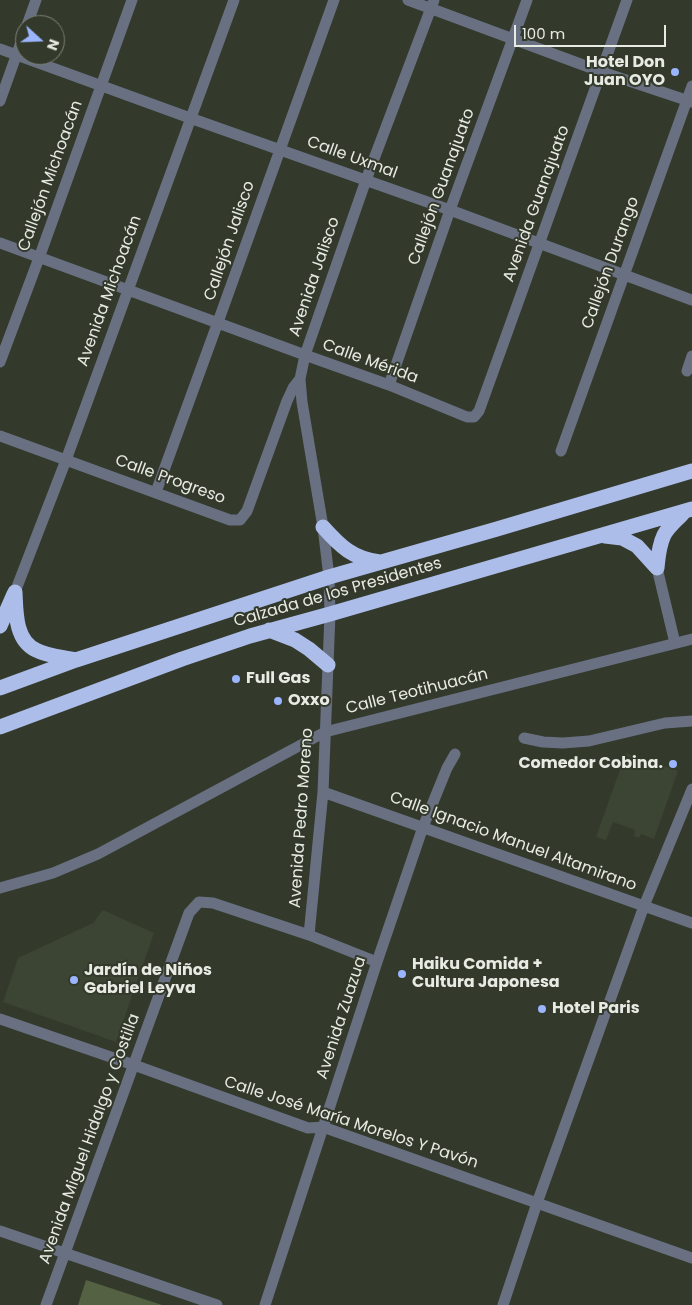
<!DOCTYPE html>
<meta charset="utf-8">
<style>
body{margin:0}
#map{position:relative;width:692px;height:1305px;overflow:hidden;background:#33392b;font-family:Poppins,sans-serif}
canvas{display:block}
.north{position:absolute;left:15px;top:15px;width:50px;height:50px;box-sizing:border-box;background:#33392b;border:1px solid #7b8075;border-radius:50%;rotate:110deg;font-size:14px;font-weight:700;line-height:20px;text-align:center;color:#e7ebe3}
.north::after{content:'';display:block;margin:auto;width:18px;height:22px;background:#9ab5fd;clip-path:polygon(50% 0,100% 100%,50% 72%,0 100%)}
.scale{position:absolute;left:514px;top:25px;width:152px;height:22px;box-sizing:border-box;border:2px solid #e7ebe3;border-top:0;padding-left:6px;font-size:15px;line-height:18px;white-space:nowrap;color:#e7ebe3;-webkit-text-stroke:4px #33392b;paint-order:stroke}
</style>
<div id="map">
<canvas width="692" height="1305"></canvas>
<div class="north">N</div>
<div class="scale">100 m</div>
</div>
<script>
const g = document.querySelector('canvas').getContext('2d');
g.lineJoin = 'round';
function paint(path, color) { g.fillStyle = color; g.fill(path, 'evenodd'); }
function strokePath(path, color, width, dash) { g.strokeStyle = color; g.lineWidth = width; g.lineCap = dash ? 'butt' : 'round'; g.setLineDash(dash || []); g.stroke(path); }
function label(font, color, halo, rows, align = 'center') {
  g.font = font + ' Poppins,sans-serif'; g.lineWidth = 4; g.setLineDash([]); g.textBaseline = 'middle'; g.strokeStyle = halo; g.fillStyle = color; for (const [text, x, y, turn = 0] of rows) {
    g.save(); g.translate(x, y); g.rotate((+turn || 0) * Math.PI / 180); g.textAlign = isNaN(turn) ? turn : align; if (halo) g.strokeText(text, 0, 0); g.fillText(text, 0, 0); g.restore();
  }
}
const built = new Path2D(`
 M626 753 678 771 654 839 641 834 639 838 634 836 635 830 613 822 606 840 596 837Z
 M103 910 154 933 116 1042 3 1002 18 958 93 923Z`);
const green = new Path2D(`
 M86 1280 162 1305H78Z`);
const minor = new Path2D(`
 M408 0 602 72 692 102
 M27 25 36 0
 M0 49 190 118 450 210 692 300
 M0 101 25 31
 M0 243 305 355 389 385 467 417H474L479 411 627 0
 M0 362 39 258 132 0
 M687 371 692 356
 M389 385 450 210 527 0
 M0 436 230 520H240L247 511 287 401 293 388 300 379
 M561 451 692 86
 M156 492 218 322 334 0
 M657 568 675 643
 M15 592 66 460 234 0
 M524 738 543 742 563 743 589 741 665 723 692 721
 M323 792 692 923
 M0 888 53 873 98 854 325 732 692 639
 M309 935 323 792 330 614 329 577 323 527 302 402 300 379 305 355 366 180 434 0
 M0 1019 134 1065 308 1128 323 1127 692 1258
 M0 1231 217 1305
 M46 1305 189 913 199 902 213 903 309 935 377 962
 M265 1305 377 962 423 827 447 768 455 754
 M503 1305 537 1203 644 906 692 789`);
const highway = new Path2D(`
 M323 527C340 546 353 559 380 562
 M605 536 622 538 637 546 657 568
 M657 568C658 557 659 545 664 535 668 527 677 520 683 513
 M15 592C16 612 15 640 36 650 47 656 62 657 75 660
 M0 626 14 594
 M269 630 295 640 309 649 328 665
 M0 688 76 660 329 577 497 529 692 471
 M0 727 182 659 250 636 330 614 692 509`);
const markers = [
 [675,72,5,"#9ab5fd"],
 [236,679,5,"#9ab5fd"],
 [278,701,5,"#9ab5fd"],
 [673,764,5,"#9ab5fd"],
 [402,974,5,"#9ab5fd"],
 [74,980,5,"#9ab5fd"],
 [542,1009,5,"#9ab5fd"]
];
const poiNames = [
 ["Hotel Don",665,63,"right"],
 ["Juan OYO",665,81,"right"],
 ["Full Gas",246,679],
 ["Oxxo",288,701],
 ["Comedor Cobina.",663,764,"right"],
 ["Haiku Comida +",412,965],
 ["Cultura Japonesa",412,983],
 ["Jardín de Niños",84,971],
 ["Gabriel Leyva",84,989],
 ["Hotel Paris",552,1009]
];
const streetNames = [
 ["Calle Uxmal",352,158,20],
 ["Callejón Michoacán",51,176,-70],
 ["Callejón Guanajuato",442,187,-70],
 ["Avenida Guanajuato",537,204,-70],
 ["Callejón Jalisco",230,241,-71],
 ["Callejón Durango",611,263,-70],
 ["Avenida Jalisco",315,277,-71],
 ["Avenida Michoacán",110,291,-70],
 ["Calle Mérida",370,362,20],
 ["Calle Progreso",170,480,20],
 ["Calzada de los Presidentes",338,593,-16],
 ["Calle Teotihuacán",417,692,-14],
 ["Avenida Pedro Moreno",302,818,-86],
 ["Calle Ignacio Manuel Altamirano",513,842,20],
 ["Avenida Zuazua",342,1018,-72],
 ["Calle José María Morelos Y Pavón",351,1123,18],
 ["Avenida Miguel Hidalgo y Costilla",90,1139,-70]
];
paint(built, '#3c4533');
paint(green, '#546142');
strokePath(minor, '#687081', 11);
strokePath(highway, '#acbde9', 15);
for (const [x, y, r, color] of markers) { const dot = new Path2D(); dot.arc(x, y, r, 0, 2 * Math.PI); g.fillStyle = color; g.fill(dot); strokePath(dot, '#33392b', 2); }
label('bold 16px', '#e7ebe3', '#33392b', poiNames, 'left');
label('16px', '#e7ebe3', '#33392b', streetNames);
</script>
